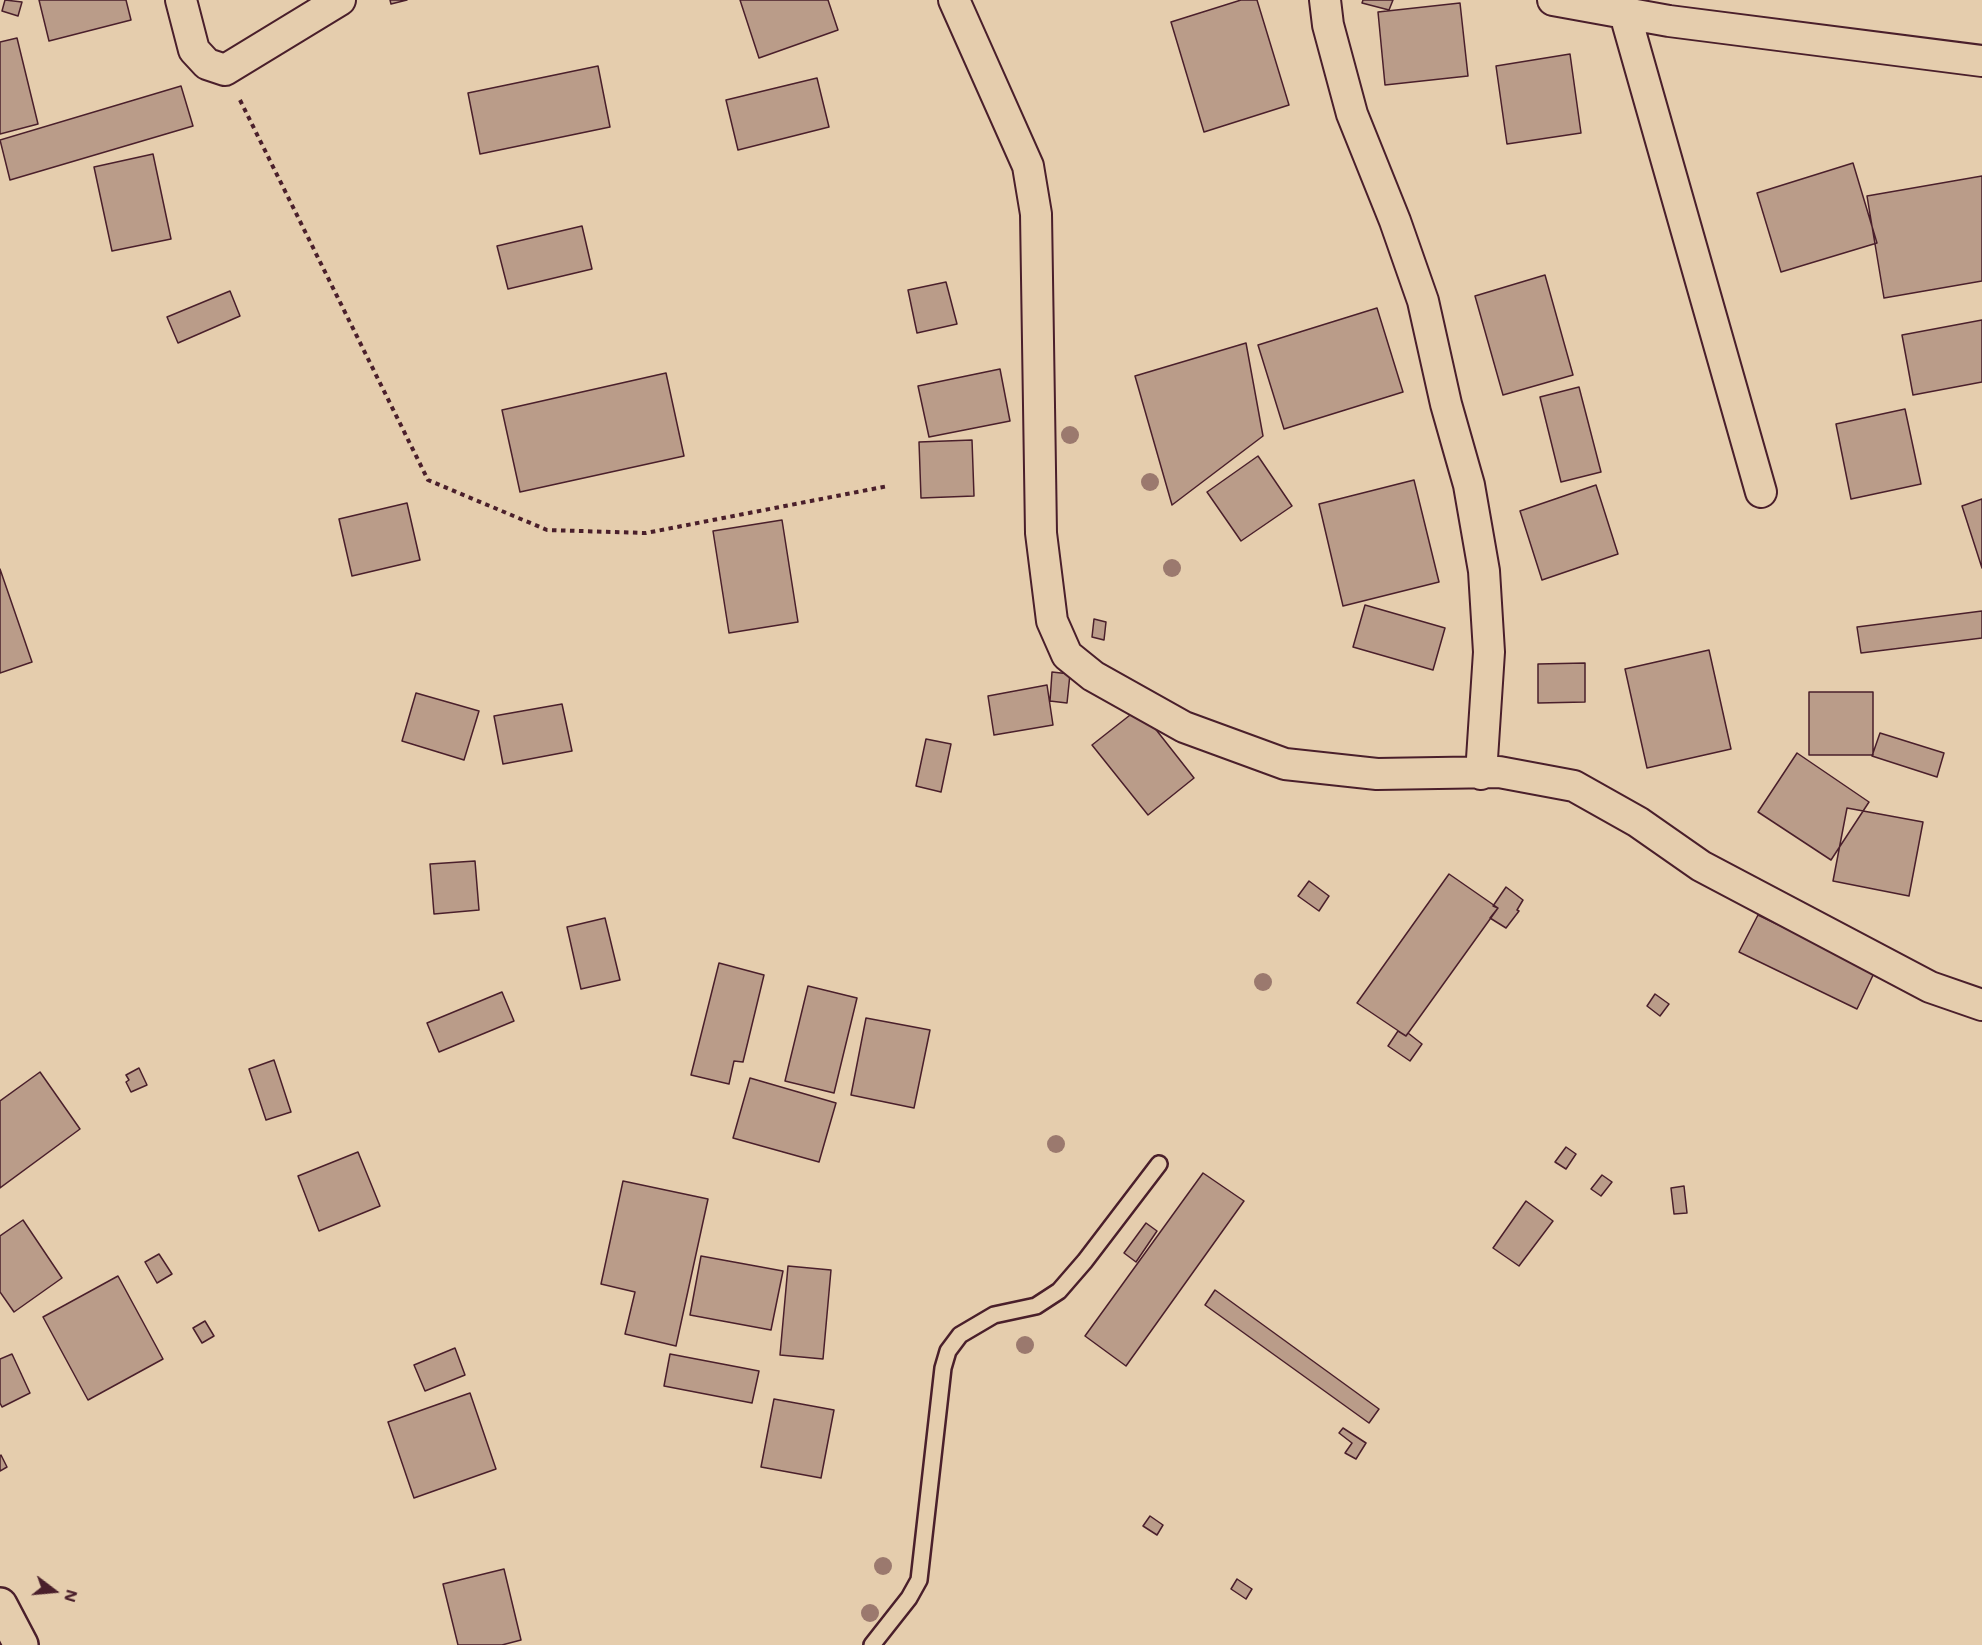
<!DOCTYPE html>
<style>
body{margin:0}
#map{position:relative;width:1982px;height:1645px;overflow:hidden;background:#e5cdad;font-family:Mali,sans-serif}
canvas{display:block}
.north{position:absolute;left:24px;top:1561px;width:60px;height:60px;-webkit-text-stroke:4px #e5cdad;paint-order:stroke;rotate:106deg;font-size:16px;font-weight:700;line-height:24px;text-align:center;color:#4a1f2b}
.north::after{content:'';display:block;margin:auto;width:21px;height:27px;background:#4a1f2b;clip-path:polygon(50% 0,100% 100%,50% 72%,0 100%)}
</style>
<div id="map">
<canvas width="1982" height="1645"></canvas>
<div class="north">N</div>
</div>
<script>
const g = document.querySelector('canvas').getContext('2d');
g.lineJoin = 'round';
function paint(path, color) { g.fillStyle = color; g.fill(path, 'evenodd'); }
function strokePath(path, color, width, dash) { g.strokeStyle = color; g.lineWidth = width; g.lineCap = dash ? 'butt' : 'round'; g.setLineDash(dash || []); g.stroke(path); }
const building = new Path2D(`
 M5 0 22 2 18 16 2 11Z
 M39 0H126L131 20 49 41Z
 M390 0H407L391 4Z
 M740 0H828L838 30 759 58Z
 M1241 0H1257L1289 105 1204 132 1171 22Z
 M1363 0H1393L1389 10 1362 3Z
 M1460 3 1468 76 1385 85 1378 12Z
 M17 38 38 124 0 134V42Z
 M1570 54 1581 133 1507 144 1496 66Z
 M598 66 610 127 480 154 468 93Z
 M817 78 829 127 738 150 726 100Z
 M181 86 193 126 10 180 0 140Z
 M153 154 171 239 112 251 94 167Z
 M1853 163 1877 243 1781 272 1757 193Z
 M1982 176V281L1884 298 1867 196Z
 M582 226 592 269 508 289 497 246Z
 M1545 275 1573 375 1503 395 1475 296Z
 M946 282 957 324 917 333 908 290Z
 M230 291 240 316 178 343 167 317Z
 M1377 308 1403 392 1284 429 1258 345Z
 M1982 320V382L1913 395 1902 335Z
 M1246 343 1263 436 1172 505 1135 376Z
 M1000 369 1010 421 929 437 918 386Z
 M666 373 684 456 520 492 502 410Z
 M1579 387 1601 472 1561 482 1540 397Z
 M1905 409 1921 484 1851 499 1836 424Z
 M972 440 974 496 921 498 919 442Z
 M1258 456 1292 506 1241 541 1207 492Z
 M1414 480 1439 582 1343 606 1319 504Z
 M1596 485 1618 554 1542 580 1520 511Z
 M1982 499V568L1962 506Z
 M407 503 420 560 352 576 339 519Z
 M782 520 798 622 729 633 713 531Z
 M0 569 32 662 0 673Z
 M1365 605 1445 628 1433 670 1353 647Z
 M1982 611V638L1861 653 1857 627Z
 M1094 619 1106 622 1104 640 1092 637Z
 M1709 650 1731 749 1647 768 1625 669Z
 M1585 663V702L1538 703V664Z
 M1052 672 1070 674 1067 703 1050 701Z
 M1047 685 1053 725 994 735 988 696Z
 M1809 692H1873V755H1809Z
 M416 693 479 711 464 760 402 741Z
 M562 704 572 751 503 764 494 716Z
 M1139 708 1194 778 1148 815 1092 745Z
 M1880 733 1944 753 1937 777 1872 756Z
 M926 739 951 744 941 792 916 786Z
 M1797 753 1869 802 1831 860 1758 812Z
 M1847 808 1923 822 1909 896 1833 881Z
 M475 861 479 910 434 914 430 864Z
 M1449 874 1498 908 1406 1036 1357 1003Z
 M1309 881 1329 896 1319 911 1298 896Z
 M1506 887 1523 900 1517 910 1519 911 1506 928 1490 918 1498 908 1493 906Z
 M1758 915 1875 971 1857 1009 1739 952Z
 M605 918 620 980 581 989 567 927Z
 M719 963 764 975 743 1062 734 1061 729 1084 691 1075Z
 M808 986 857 998 834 1093 785 1081Z
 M502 992 514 1021 439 1052 427 1023Z
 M1655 994 1669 1004 1660 1016 1647 1006Z
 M866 1018 930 1030 914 1108 851 1095Z
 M1398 1031 1406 1036 1408 1033 1422 1044 1410 1061 1388 1046Z
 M274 1060 291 1112 266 1120 249 1069Z
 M139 1068 147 1085 131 1092 126 1082 129 1080 126 1075Z
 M40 1072 80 1129 0 1188V1101Z
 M750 1078 836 1103 819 1162 733 1138Z
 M1566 1147 1576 1154 1566 1169 1555 1162Z
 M358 1152 380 1206 319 1231 298 1176Z
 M1203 1173 1244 1201 1126 1366 1085 1336Z
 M1602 1175 1612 1182 1601 1196 1591 1189Z
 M623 1181 708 1199 676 1346 625 1334 635 1292 601 1284Z
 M1684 1186 1687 1213 1674 1214 1671 1188Z
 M1526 1201 1553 1221 1519 1266 1493 1248Z
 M23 1220 62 1278 14 1312 0 1292V1236Z
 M1146 1223 1157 1231 1136 1262 1124 1253Z
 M159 1254 172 1274 157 1283 145 1262Z
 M701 1256 783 1271 771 1330 690 1315Z
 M788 1266 831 1270 823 1359 780 1355Z
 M118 1276 163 1359 88 1400 43 1317Z
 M1215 1290 1379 1409 1369 1423 1205 1305Z
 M205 1321 214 1336 202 1343 193 1328Z
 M455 1348 465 1375 425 1391 414 1365Z
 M12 1354 30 1393 2 1407 0 1403V1359Z
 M670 1354 759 1371 752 1403 664 1386Z
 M470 1393 496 1469 414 1498 388 1422Z
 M774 1399 834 1410 821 1478 761 1467Z
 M1343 1428 1366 1443 1356 1459 1345 1453 1352 1443 1339 1433Z
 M1 1455 7 1467 0 1471V1456Z
 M1150 1516 1163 1525 1157 1535 1143 1526Z
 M504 1569 521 1640 502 1645H458L443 1584Z
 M1237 1579 1252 1589 1246 1599 1231 1589Z`);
const path = new Path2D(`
 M240 100 428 480 547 530 646 533 888 486`);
const lane = new Path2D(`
 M872 1645 909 1598 919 1580 943 1368 948 1351 960 1335 994 1315 1036 1306 1059 1291 1085 1261 1159 1164`);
const street = new Path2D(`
 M181 0 194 50 207 64 225 70 340 0
 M954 0 1028 166 1036 214 1041 533 1052 621 1067 655 1093 676 1184 727 1285 764 1377 774 1499 772 1574 786 1638 822 1701 866 1930 987 1982 1005
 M1325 0 1328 25 1352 114 1395 221 1423 301 1446 404 1469 485 1484 571 1489 652 1481 774
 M1553 0 1669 21 1982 61
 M1625 14 1761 492`);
const secondary = new Path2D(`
 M0 1605 21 1645`);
const trees = [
 [1070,435],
 [1150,482],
 [1172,568],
 [1263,982],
 [1056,1144],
 [1025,1345],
 [883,1566],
 [870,1613]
];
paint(building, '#ba9c89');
strokePath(building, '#4a1f2b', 1.5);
strokePath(lane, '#4a1f2b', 20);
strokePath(street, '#4a1f2b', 34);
strokePath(secondary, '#4a1f2b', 38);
strokePath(path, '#4a1f2b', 4, [4.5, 4.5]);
strokePath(lane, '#e5cdad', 15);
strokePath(street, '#e5cdad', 30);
strokePath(secondary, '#e5cdad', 33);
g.fillStyle = '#9b796e';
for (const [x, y] of trees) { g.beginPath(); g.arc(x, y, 9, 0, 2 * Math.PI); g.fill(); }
</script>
